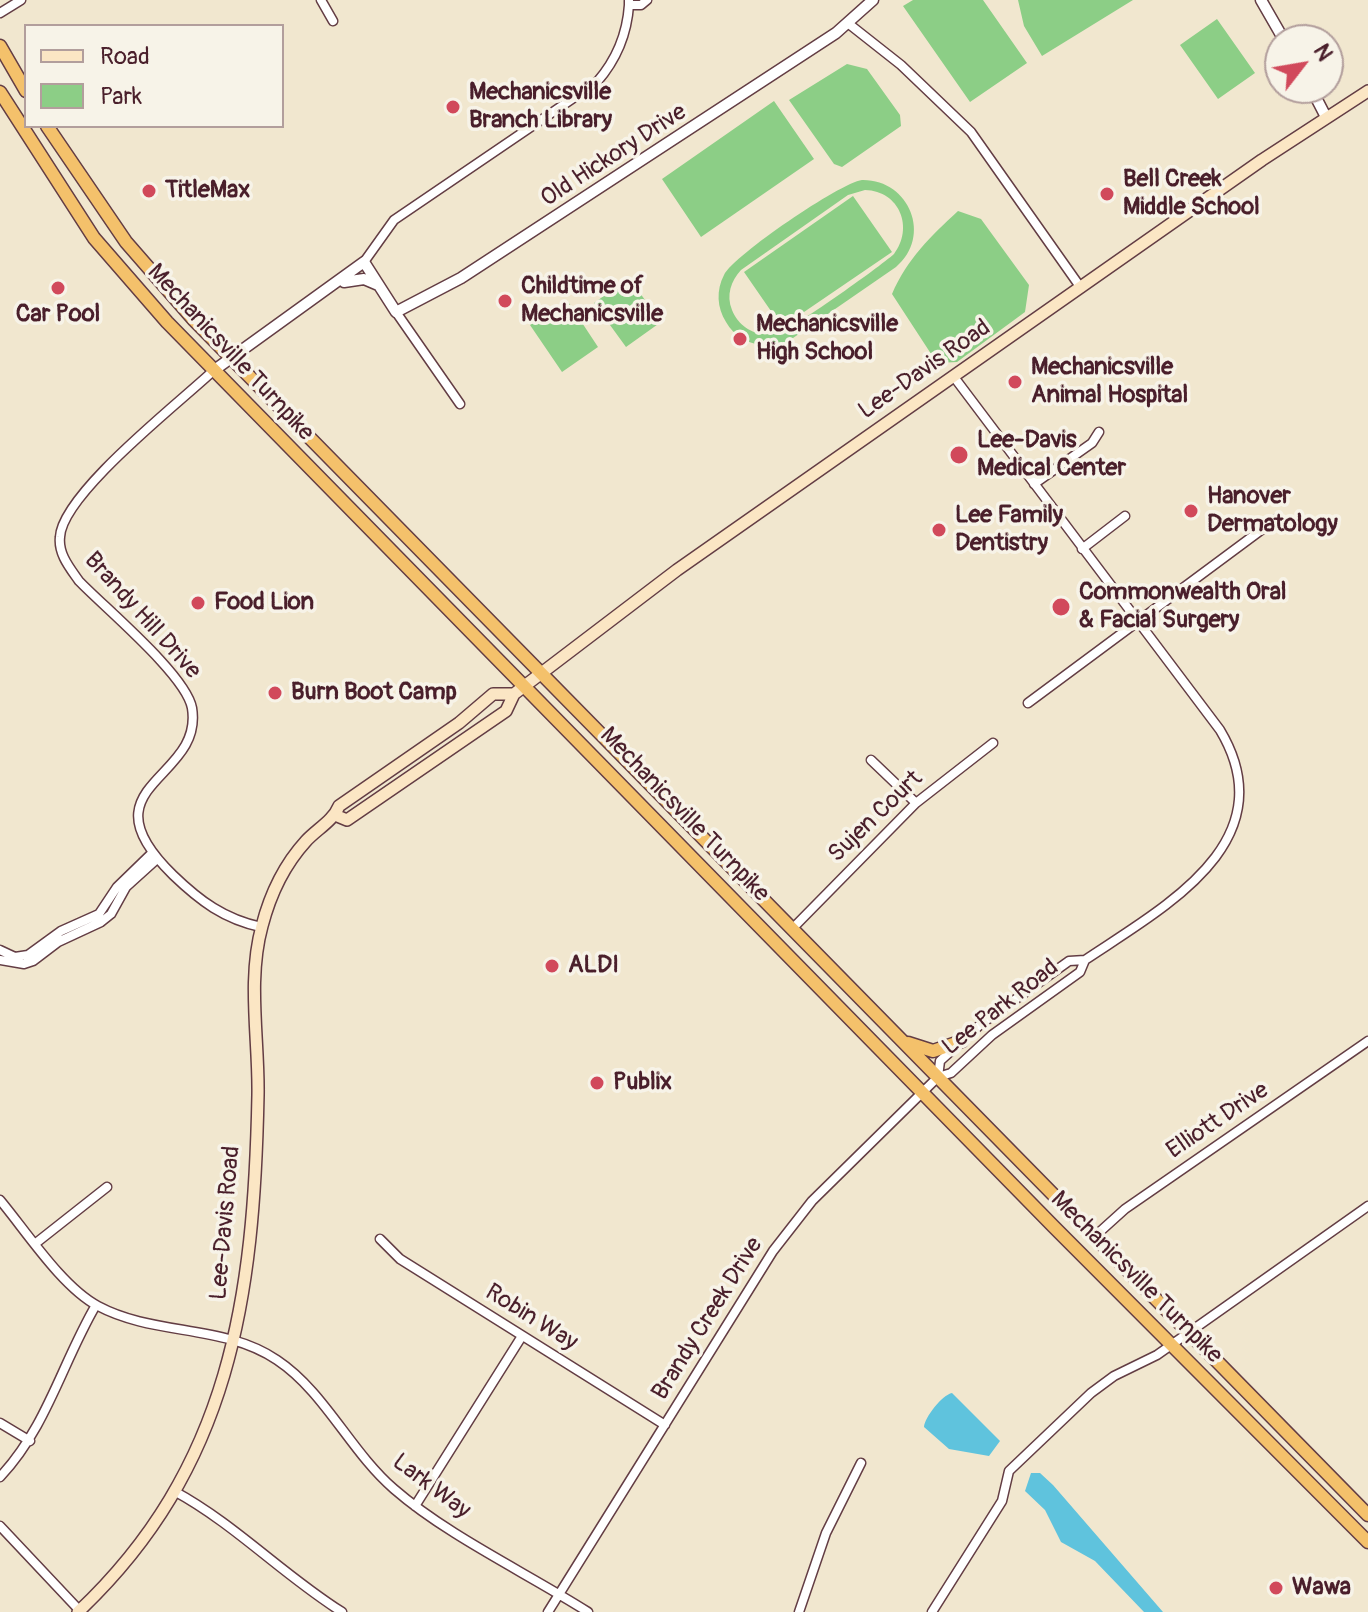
<!DOCTYPE html>
<style>
body{margin:0}
#map{position:relative;width:1368px;height:1612px;overflow:hidden;background:#f1e7cf;font-family:Pangolin,sans-serif}
canvas{display:block}
.legend{position:absolute;left:24px;top:24px;width:260px;height:104px;box-sizing:border-box;background:#f7f3e8;border:2px solid #b29e9c;margin:0;padding:10px 14px;list-style:none;font-size:24px;color:#4a1f2b}
.legend li{display:flex;align-items:center;gap:16px;height:40px}
.legend b{width:40px;border:2px solid #b29e9c}
.north{position:absolute;left:1264px;top:24px;width:80px;height:80px;box-sizing:border-box;background:#f7f3e8;border:2px solid #b29e9c;border-radius:50%;rotate:59deg;font-size:22px;font-weight:700;line-height:32px;text-align:center;color:#4a1f2b}
.north::after{content:'';display:block;margin:auto;width:28px;height:36px;background:#d1495b;clip-path:polygon(50% 0,100% 100%,50% 72%,0 100%)}
</style>
<div id="map">
<canvas width="1368" height="1612"></canvas>
<ul class="legend">
<li><b style="height:10px;background:#fbe6c4"></b>Road</li>
<li><b style="height:22px;background:#8cce86"></b>Park</li>
</ul>
<div class="north">N</div>
</div>
<script>
const g = document.querySelector('canvas').getContext('2d');
g.lineJoin = 'round';
function paint(path, color) { g.fillStyle = color; g.fill(path, 'evenodd'); }
function strokePath(path, color, width, dash) { g.strokeStyle = color; g.lineWidth = width; g.lineCap = dash ? 'butt' : 'round'; g.setLineDash(dash || []); g.stroke(path); }
function label(font, color, halo, rows, align = 'center') {
  g.font = font + ' Pangolin,sans-serif'; g.lineWidth = 7; g.setLineDash([]); g.textBaseline = 'middle'; g.strokeStyle = halo; g.fillStyle = color; for (const [text, x, y, turn = 0] of rows) {
    g.save(); g.translate(x, y); g.rotate((+turn || 0) * Math.PI / 180); g.textAlign = isNaN(turn) ? turn : align; if (halo) g.strokeText(text, 0, 0); g.fillText(text, 0, 0); g.restore();
  }
}
const green = new Path2D(`
 M913 0H983L1027 63 970 102 903 6Z
 M1018 0H1133L1042 56 1024 26Z
 M1217 19 1255 73 1218 99 1180 45Z
 M847 64 867 69 900 115 901 126 842 167 834 164 789 100Z
 M774 101 814 159 701 237 662 179Z
 M862 180C909 179 933 236 896 267L764 358 758 349 761 345C747 343 734 336 726 322 717 308 716 290 724 275 734 255 840 183 862 180ZM865 190C900 191 914 228 894 254 878 268 793 329 777 333 758 338 739 328 732 310 726 295 731 281 741 270L848 195Z
 M853 196 892 252 782 327 744 272Z
 M958 211 981 219 1029 285 1025 312 957 362 937 363 892 294C907 259 931 236 958 211Z
 M629 278 661 322 626 347 594 303Z
 M567 300 598 347 562 372 530 325Z`);
const water = new Path2D(`
 M952 1393 1000 1441 989 1456 949 1449 924 1427C925 1417 942 1395 952 1393Z
 M1031 1473H1040L1053 1485 1163 1612H1144L1095 1561 1061 1542 1045 1510 1025 1491Z`);
const minor = new Path2D(`
 M321 0 333 21
 M629 1V5H641L647 0
 M0 13 21 0
 M849 24 901 65 971 132 1081 288
 M364 262 394 220 597 82C617 59 627 35 629 5
 M396 312 460 404
 M213 371C179 403 62 494 60 537 58 554 70 568 79 581 105 608 186 675 192 708 204 781 80 784 173 875 200 901 224 919 261 927
 M1034 484 1092 443 1099 432
 M1082 549 1125 516
 M1028 703 1276 519
 M871 760 916 803
 M793 928 916 803 993 743
 M0 950 15 957 28 955 61 931 99 914 117 887 151 854
 M0 960 24 964 33 961 58 942 101 922 111 914 126 887 157 859
 M938 1077 940 1061 981 1024 1069 961 1085 960
 M0 1200C26 1231 62 1287 98 1306 154 1336 224 1324 277 1360 325 1392 350 1451 394 1489 448 1536 527 1573 588 1612
 M1094 1237 1125 1209 1368 1041
 M380 1239 400 1259 665 1425
 M36 1243 107 1187
 M0 1423 30 1441
 M0 1477C47 1427 62 1363 96 1305
 M174 1491C235 1524 283 1575 342 1612
 M415 1506 522 1336
 M0 1526 81 1612
 M548 1612 773 1251 812 1201 938 1077 951 1073 992 1035 1080 972 1085 960C1164 907 1287 842 1220 730L954 377
 M799 1612 826 1533 861 1463
 M932 1612 1002 1501 1009 1471 1091 1393 1114 1376 1157 1355 1368 1206`);
const tertiary = new Path2D(`
 M1261 0 1284 40
 M1311 88 1326 117
 M344 282 364 279 378 285
 M213 371 364 262 396 312 461 278 836 33 873 0`);
const secondary = new Path2D(`
 M335 815 347 820 506 711 514 694 677 570 1262 160 1368 91
 M78 1612C231 1468 254 1296 258 1095 259 1040 247 980 262 926 270 895 285 864 306 841 317 829 333 821 339 806L459 723 493 694H514`);
const trunk = new Path2D(`
 M0 46 26 91
 M0 92 94 238 167 322 1053 1226 1368 1542
 M47 126 126 242 194 320 1368 1515
 M908 1043 933 1051 962 1041`);
const markers = [
 [453,107,8,"#d1495b"],
 [149,191,8,"#d1495b"],
 [1107,194,8,"#d1495b"],
 [58,288,8,"#d1495b"],
 [505,301,8,"#d1495b"],
 [740,339,8,"#d1495b"],
 [1015,382,8,"#d1495b"],
 [959,455,10,"#d1495b"],
 [1191,511,8,"#d1495b"],
 [939,530,8,"#d1495b"],
 [198,603,8,"#d1495b"],
 [1061,607,10,"#d1495b"],
 [275,693,8,"#d1495b"],
 [552,966,8,"#d1495b"],
 [597,1083,8,"#d1495b"],
 [1276,1588,8,"#d1495b"]
];
const poiNames = [
 ["Mechanicsville",469,93],
 ["Branch Library",469,121],
 ["Bell Creek",1123,180],
 ["Middle School",1123,208],
 ["TitleMax",165,191],
 ["Childtime of",521,287],
 ["Mechanicsville",521,315],
 ["Car Pool",58,315,"center"],
 ["Mechanicsville",756,325],
 ["High School",756,353],
 ["Mechanicsville",1031,368],
 ["Animal Hospital",1031,396],
 ["Lee-Davis",977,441],
 ["Medical Center",977,469],
 ["Hanover",1207,497],
 ["Dermatology",1207,525],
 ["Lee Family",955,516],
 ["Dentistry",955,544],
 ["Commonwealth Oral",1079,593],
 ["& Facial Surgery",1079,621],
 ["Food Lion",214,603],
 ["Burn Boot Camp",291,693],
 ["ALDI",568,966],
 ["Publix",613,1083],
 ["Wawa",1292,1588]
];
const streetNames = [
 ["Old Hickory Drive",614,156,-33],
 ["Mechanicsville Turnpike",230,353,47],
 ["Lee-Davis Road",925,370,-35],
 ["Brandy Hill Drive",142,616,48],
 ["Mechanicsville Turnpike",684,815,46],
 ["Sujen Court",876,817,-44],
 ["Lee Park Road",1001,1008,-38],
 ["Elliott Drive",1218,1121,-34],
 ["Lee-Davis Road",226,1223,-85],
 ["Mechanicsville Turnpike",1136,1278,45],
 ["Robin Way",531,1318,32],
 ["Brandy Creek Drive",708,1319,-58],
 ["Lark Way",431,1487,37]
];
paint(green, '#8cce86');
paint(water, '#5fc3dd');
strokePath(minor, '#633d44', 11);
strokePath(tertiary, '#633d44', 13);
strokePath(secondary, '#633d44', 14);
strokePath(trunk, '#633d44', 15);
strokePath(minor, '#fff', 8);
strokePath(tertiary, '#fff', 10);
strokePath(secondary, '#fbe6c4', 11);
strokePath(trunk, '#f4c16b', 12);
for (const [x, y, r, color] of markers) { const dot = new Path2D(); dot.arc(x, y, r, 0, 2 * Math.PI); g.fillStyle = color; g.fill(dot); strokePath(dot, '#f7f3e8', 3); }
label('bold 24px', '#4a1f2b', '#f7f3e8', poiNames, 'left');
label('24px', '#4a1f2b', '#f7f3e8', streetNames);
</script>
